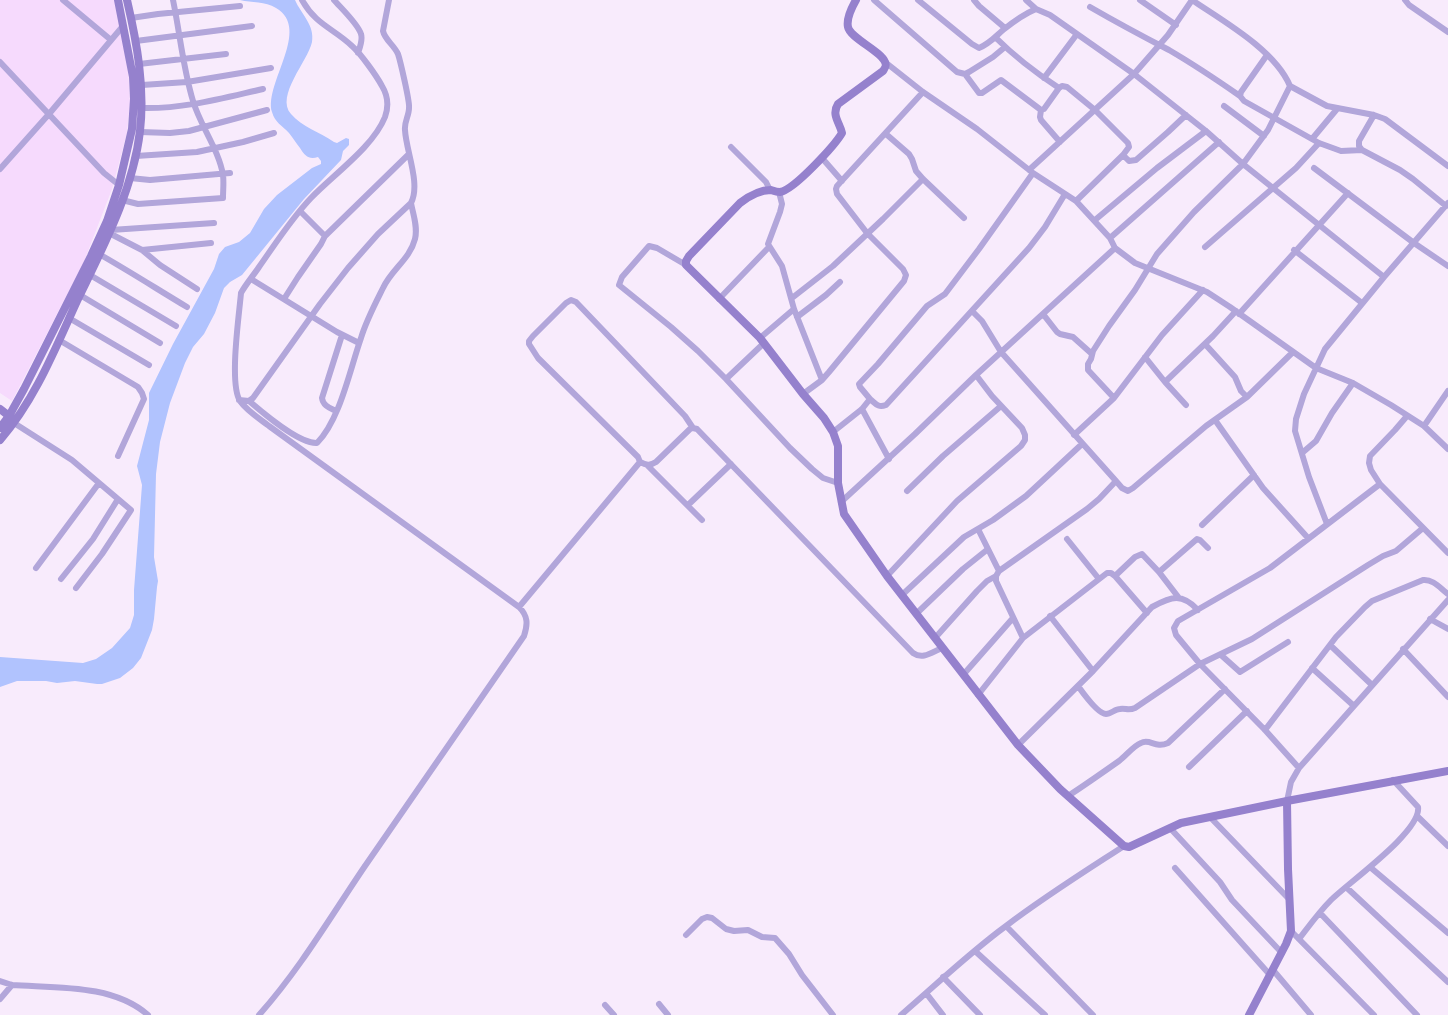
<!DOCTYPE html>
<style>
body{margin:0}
canvas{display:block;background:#f8ebfc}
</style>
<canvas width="1448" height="1015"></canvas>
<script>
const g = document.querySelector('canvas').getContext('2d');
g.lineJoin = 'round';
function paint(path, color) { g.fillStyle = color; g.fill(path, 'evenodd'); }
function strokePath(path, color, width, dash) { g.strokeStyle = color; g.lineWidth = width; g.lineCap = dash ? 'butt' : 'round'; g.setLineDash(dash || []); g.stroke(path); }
const built = new Path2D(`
 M0 0H115L128 66 130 102 127 133 112 189 83 264 12 401 0 393Z`);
const water = new Path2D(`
 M240 0H295C301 14 315 25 312 42 308 61 275 96 291 114 302 127 320 132 334 142L337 143 346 138 349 139V145L343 151 341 160 304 199 242 275 230 282 224 288 215 313 204 334 193 347 185 363 170 403 160 442 156 474 154 557 158 581 157 587 154 619 152 630 141 658 133 668 120 678 102 684H97L75 681 57 683 46 681H17L0 687V657L83 663 96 659 112 648 130 628 134 615V590L142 485 137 466 149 420V393L173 344 214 269 219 254 225 247 239 242 250 233 264 209 277 195 312 168 321 164V161L318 157C309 160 305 156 300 148 296 143 293 138 289 133 282 125 275 123 272 112 264 83 312 29 276 8 265 1 252 3 240 0Z`);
const street = new Path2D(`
 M63 0 111 40
 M334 0C341 8 358 24 361 34 363 40 360 47 358 53
 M874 0 957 72 965 74 969 72 993 57 1005 47
 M918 0 972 44 979 48C989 44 995 37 1003 30 1013 22 1024 14 1036 9L1050 15 1134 74 1206 131 1243 164 1384 277
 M974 0 979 6 1005 28
 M1026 0 1036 9
 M1140 0 1176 25
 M1192 0C1223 21 1275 50 1290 86
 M1405 0 1409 5 1448 32
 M1090 7C1116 22 1142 36 1169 50 1193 64 1217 80 1240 96
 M131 18 158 14 240 6
 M995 37C1014 56 1036 73 1059 88
 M136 41 252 26
 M1267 55 1241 92 1240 96 1244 101 1319 143 1341 151 1362 150
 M0 62 104 173 119 185
 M885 62 923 92 977 129 1033 173 1076 201 1110 238 1115 248 1135 263 1207 292 1230 307 1316 368 1353 383 1391 405 1424 426 1448 449
 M139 64 226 54
 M965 74 979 93H982L1001 80 1041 110 1044 109 1059 88 1062 86 1067 87 1095 110 1128 143 1129 147 1123 155 1076 201
 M1044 78 1077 34
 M142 85 187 82 271 68
 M1224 106 1264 136
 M142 108C184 109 223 98 263 89
 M1041 110 1040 117 1041 120 1060 142
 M1374 115 1359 141V146L1362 150 1400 170 1413 179 1446 206
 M140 132 170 133 189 131 267 110
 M886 134 909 154 912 159 916 171 923 179 964 218
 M1312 139 1337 109
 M731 147 766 182 770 190
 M1123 155 1129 161 1136 160 1168 132 1186 115
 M136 156 197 152 243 142 274 133
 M822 158 842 181
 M1314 168 1414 243 1448 266
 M0 169 49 114 123 26
 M1029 170 1134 74 1168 35 1192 0
 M130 178 150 180 230 173
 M779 192 782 204 780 212 768 244 782 266 794 309 822 380
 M122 200 138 204 223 198C223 190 224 182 223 175 219 150 200 125 193 101 183 68 180 34 173 0
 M1095 220 1157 168 1206 131
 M111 230 214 223
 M109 233 142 250 160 265 197 289
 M325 236 409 154
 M1110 238 1219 142
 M1205 247 1296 168 1319 143
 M142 250 211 243
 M1294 250 1362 303
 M99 254C129 271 157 289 187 307
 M686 265 657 248 649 246 622 277 619 285 671 327 698 351 726 379 790 448 812 469 823 478 838 483
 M90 275 176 326
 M251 279 337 332 359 343
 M80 295 160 343
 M792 298 833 266 883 219 923 179
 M284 299 298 277 321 244 325 236 300 211
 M719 299 769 247
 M972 311 982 321 1001 352 1116 481 1122 488 1128 491 1133 488 1206 426 1247 397 1293 352
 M1043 314 1057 332 1060 334 1073 337 1092 354
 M1239 314 1348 193
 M797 317 826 295 840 282
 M69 318 149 365
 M760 338 794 309
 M59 340 138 387 142 393 144 399 118 456
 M1205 344 1235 377 1241 391 1247 397
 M1145 357 1165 382 1186 405
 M726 379 764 343
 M1165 382 1213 336 1236 311
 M803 394 822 380 829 372 904 281 906 275 903 269 867 233 837 194 836 189 837 186 923 92
 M1114 398 1088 370V364L1091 359 1093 351 1109 326 1135 290 1157 254 1194 212 1243 164 1268 130 1290 86 1327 106 1374 115 1385 119 1448 166
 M870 399 860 387 859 384 878 364 927 306 945 294 979 249 1033 173
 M239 400 249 401 253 398 320 304 348 268 378 234 411 203C421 184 406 151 405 130 404 122 409 116 409 108 410 102 400 60 398 54 394 45 385 40 383 31L389 0
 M249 401C263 413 299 444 317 443 340 420 350 369 361 338 366 321 375 304 383 288 391 270 410 259 415 239 418 227 413 214 411 203
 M862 409 889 459
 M336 411C330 408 323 406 322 398L342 335
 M1407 416 1395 430 1370 456 1369 463 1371 470 1380 484 1448 553
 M1215 420 1263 488 1308 538
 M14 423 72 460 131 510 102 554 76 588
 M1424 426 1448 391
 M833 432 862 409 870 399C876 404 878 408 886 405L1029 248 1045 227 1065 194
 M1074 435 1114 398 1162 335 1203 290
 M1302 453 1316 441 1332 413 1353 383
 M640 462C646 465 650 466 656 462L690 429 693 428 697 429 913 653C923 660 932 652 942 648
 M647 465 702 520
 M907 491 943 456 1001 406
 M841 502 915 434 976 375 1115 248
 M688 505 731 464
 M1327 524 1309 477 1295 431 1296 419 1304 394 1325 349 1334 338 1384 277 1448 203
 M1202 525 1254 475
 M978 529 999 571
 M1067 539 1099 579
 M36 568 99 483
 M1159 572 1197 539 1200 540 1208 548
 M887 576 957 501 1021 446 1025 440V435L1022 428 992 396 976 375
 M1115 576 1135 557 1142 554 1159 572 1179 598
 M61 579 93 539 118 499
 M902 595 964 537 993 520 1026 496 1082 444
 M519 607 640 462 638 457 538 358 529 344V341L533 336 566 303 571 300 576 302 685 416 693 428
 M916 614 963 569 988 549
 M1050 616 1093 671
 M1430 619 1448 629
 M935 638 977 591 987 581 996 576
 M1023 638 996 581V576L999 571 1087 509 1099 499 1116 481
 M1330 645 1372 685
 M1403 649 1448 697
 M1221 655 1240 672 1288 642
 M1312 668 1354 706
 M963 675 1013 618
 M1078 686C1083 693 1098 714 1106 714 1111 714 1115 709 1120 709 1126 708 1128 711 1135 708L1200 664 1252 639 1368 565 1383 556 1396 551 1423 528
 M978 695 1023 638 1107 573H1111L1115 576 1147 613
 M1265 730 1336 637 1365 607 1372 601 1423 580C1433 579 1440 588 1448 594
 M1018 745 1093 671 1152 607C1172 596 1182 593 1198 610
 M1189 767 1247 711
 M1299 768 1265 730 1200 664 1176 635 1174 628 1178 621 1270 568 1380 484
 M1068 796C1085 785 1102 773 1119 761 1126 756 1133 746 1141 743 1150 738 1155 749 1168 743L1225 689
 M1287 801 1291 782 1299 768 1448 600
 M1417 816 1448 846
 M1210 817 1289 899
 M1170 828 1220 882 1232 900 1282 953
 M1370 867 1448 933
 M1175 868 1270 975
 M1346 887 1448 982
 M1320 913 1417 1015
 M1006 926 1093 1015
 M1291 931 1374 1015
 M686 935 702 919 707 917 712 918 726 929 734 931 748 930 762 937 775 938 789 954 802 975 833 1015
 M1299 939C1309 926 1319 912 1331 900 1349 882 1422 831 1418 807L1393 780
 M975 951 1045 1015
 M1273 970 1311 1015
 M943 977 980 1015
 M0 981 12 985C56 988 113 984 148 1015
 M926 993 943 1015
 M0 999 12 985
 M659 1004 668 1015
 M605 1005 614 1015
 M259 1015C300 969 331 916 365 866 418 789 471 712 524 636 528 624 528 616 519 607L269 426C260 419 247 411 240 401 229 384 239 316 241 293 246 284 253 276 259 267 276 243 291 219 311 198 334 174 373 147 385 117 389 106 388 96 382 86 376 75 361 54 352 46 333 28 316 25 302 0
 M901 1015C936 985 969 953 1006 926 1044 897 1084 872 1124 846`);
const secondary = new Path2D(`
 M856 0C852 7 846 18 848 27 850 38 881 51 885 62 887 66 885 68 883 71L838 104C831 115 840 123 842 133 835 145 794 190 780 192 776 192 774 191 771 190 759 190 749 196 740 203L689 256 686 261V265L760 338 803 394 824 418 833 432 838 446V483L844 514 887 576 1018 745 1060 789 1124 846 1129 847 1181 823 1287 801 1448 771
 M0 409 9 416
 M0 428 9 416 24 389 91 256 107 221 119 185 132 129 134 99 133 77 118 0
 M0 440C35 400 55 349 77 301 103 247 133 191 140 131 145 87 137 43 127 0
 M1249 1015 1286 944 1291 931 1288 869 1287 801`);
paint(built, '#f6dafd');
paint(water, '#b1c3fe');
strokePath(street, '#b2a6da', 6);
strokePath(secondary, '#9581cd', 8);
</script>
